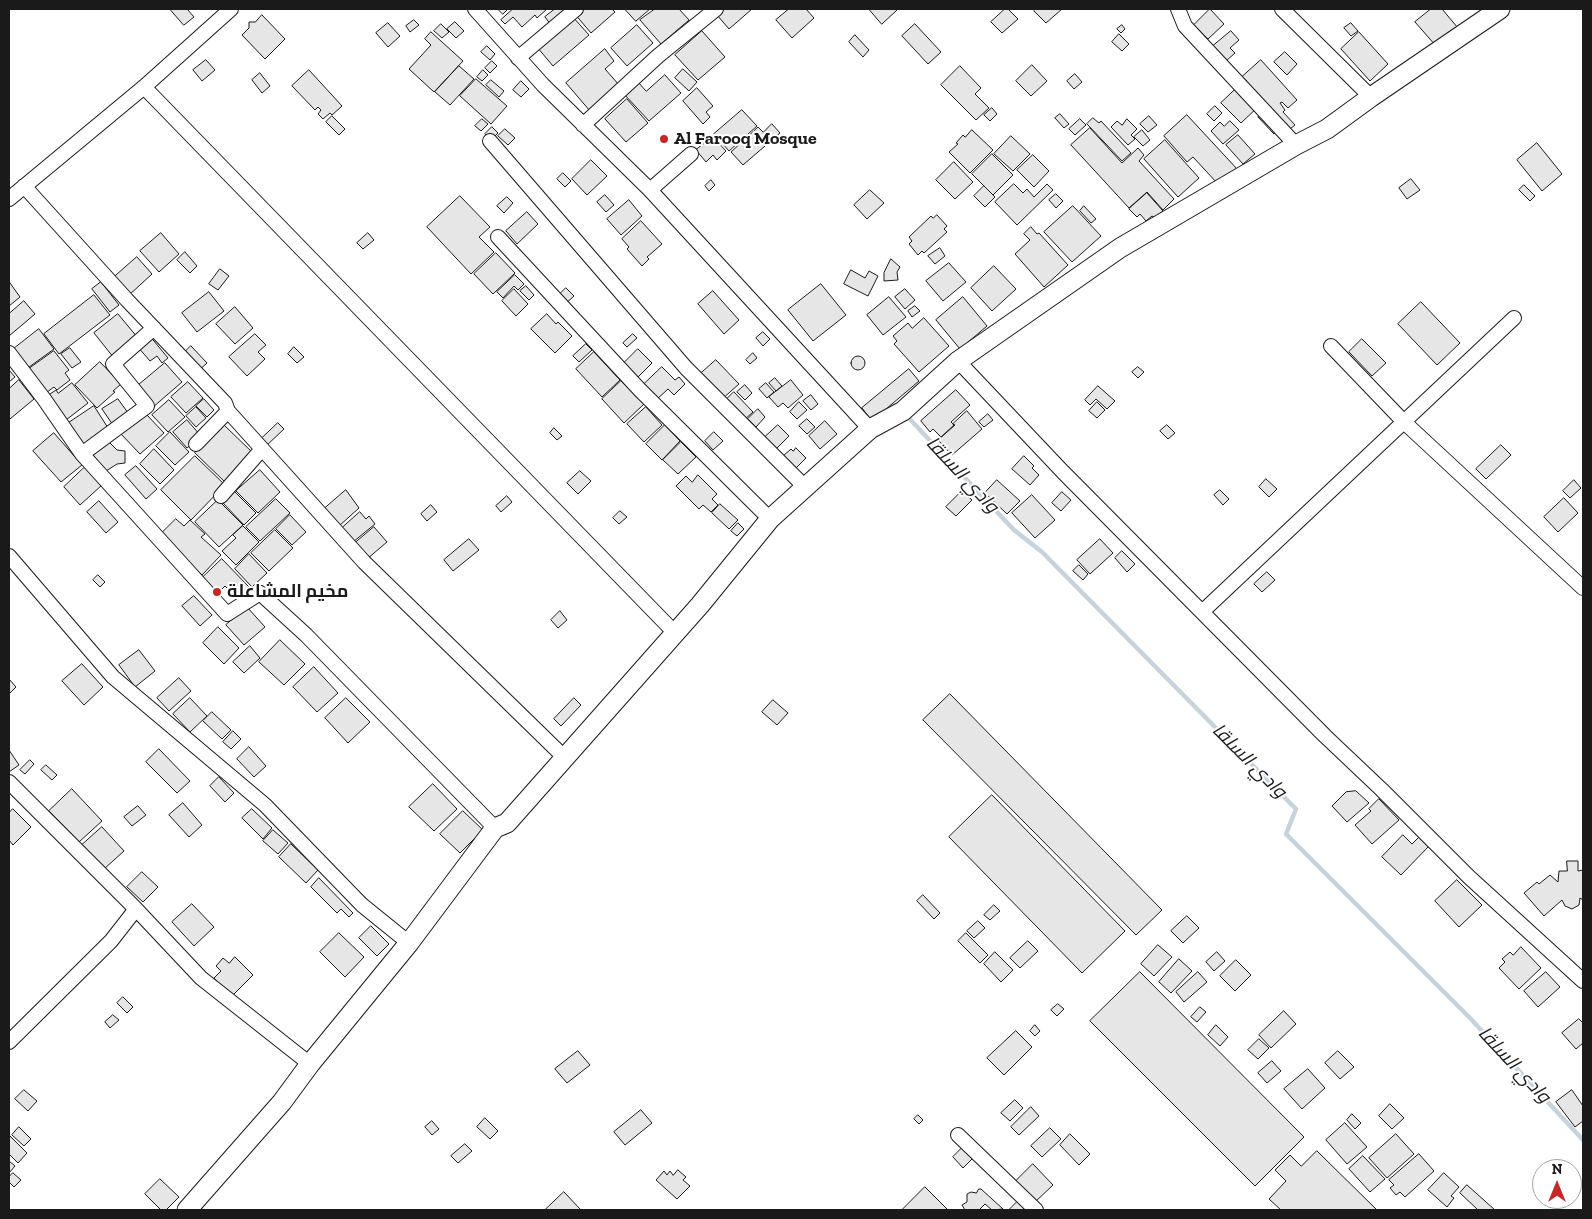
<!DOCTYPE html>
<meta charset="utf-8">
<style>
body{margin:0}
#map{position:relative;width:1592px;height:1219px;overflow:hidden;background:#fff;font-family:"Zilla Slab",serif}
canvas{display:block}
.frame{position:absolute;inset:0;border:10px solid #1a1a1a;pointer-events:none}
.north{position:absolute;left:1532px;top:1159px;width:50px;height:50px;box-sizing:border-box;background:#fff;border:1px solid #a3a3a3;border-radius:50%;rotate:0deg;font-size:14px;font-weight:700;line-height:20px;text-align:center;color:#1a1a1a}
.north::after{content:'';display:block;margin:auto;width:18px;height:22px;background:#c62828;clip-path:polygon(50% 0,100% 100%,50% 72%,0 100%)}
</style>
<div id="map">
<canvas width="1592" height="1219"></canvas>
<div class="frame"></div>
<div class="north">N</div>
</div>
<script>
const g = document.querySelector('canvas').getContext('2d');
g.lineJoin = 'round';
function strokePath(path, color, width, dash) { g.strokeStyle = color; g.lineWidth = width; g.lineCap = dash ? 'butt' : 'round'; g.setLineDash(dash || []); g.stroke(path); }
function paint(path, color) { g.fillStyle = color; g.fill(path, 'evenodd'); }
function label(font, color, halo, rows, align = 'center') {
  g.font = font + ' "Zilla Slab",Cairo,serif'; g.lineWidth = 4; g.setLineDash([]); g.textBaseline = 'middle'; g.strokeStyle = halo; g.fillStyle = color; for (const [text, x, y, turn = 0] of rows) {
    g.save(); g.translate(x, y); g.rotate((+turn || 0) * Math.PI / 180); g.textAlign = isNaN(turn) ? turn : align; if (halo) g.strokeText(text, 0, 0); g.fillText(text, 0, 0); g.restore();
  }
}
const stream = new Path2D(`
 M905 414 1014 530 1042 552 1296 809 1286 834 1469 1017 1583 1140`);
const building = new Path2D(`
 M170 9H187L194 17 184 25Z
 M498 9H508L503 14Z
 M513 9H547L537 18 535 15 522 27 513 17 505 24 501 20Z
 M555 9H570L551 25 545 17Z
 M578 9H612L615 12 591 33 574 13Z
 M625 9H650L636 21Z
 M655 9H679L689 20 661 44 640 20Z
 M725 9H752L729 29 717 15Z
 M789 9H806L814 18 792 38 776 20Z
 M869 9H896L897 10 882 24Z
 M1005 9H1008L1018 19 1002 33 991 22Z
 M1036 9H1062L1046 23 1034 11Z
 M1210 9 1224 24 1208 39 1194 25Z
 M1431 9H1442L1458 28 1436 46 1415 22Z
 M262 15 285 39 265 59 242 35 249 28V22H255Z
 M572 16 589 35 553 66 537 47Z
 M414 20 419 25 410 32 406 26Z
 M455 22 464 31 456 38 447 29Z
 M388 23 400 36 388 47 376 33Z
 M1351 23 1358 31 1351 36 1344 28Z
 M441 24 449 32 442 38 434 31Z
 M915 24 941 52 928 64 902 36Z
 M637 25 653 43 627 66 611 48Z
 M1122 25 1125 29 1121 33 1117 29Z
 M702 31 725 57 698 80 675 55Z
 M1231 31 1239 40 1230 48 1235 53 1226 61 1213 46Z
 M431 32 463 61 434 92 409 69 431 45 425 39Z
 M1359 32 1388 64 1370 81 1341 49Z
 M1119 34 1129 44 1122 51 1112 42Z
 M855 35 869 50 863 57 849 42Z
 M487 46 495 54 490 60 481 52Z
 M605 49 614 61 605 69 620 86 590 111 566 83Z
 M1285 52 1297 64 1287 75 1274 62Z
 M206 60 215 70 202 81 193 70Z
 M1261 60 1297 100 1288 108 1282 102 1280 103 1285 110 1283 112 1295 125 1286 132 1243 84 1247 81 1242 77Z
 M492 61 497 66 490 73 485 68Z
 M1032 65 1047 81 1031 96 1016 81Z
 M459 66 474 79 450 105 435 92Z
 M960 66 981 88 975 94 989 108 976 120 941 85Z
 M683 69 697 82 689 91 675 78Z
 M309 70 342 106 332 115 330 113 323 119 318 114 321 110 318 107 315 110 292 86Z
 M483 70 488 75 482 81 477 77Z
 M260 73 270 86 262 93 252 80Z
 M1075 74 1082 82 1074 89 1067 81Z
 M665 75 681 93 649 121 624 94 638 82 646 91Z
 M476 79 507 106 491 124 460 96Z
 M491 80 504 91 499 97 486 85Z
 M521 81 529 89 521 97 513 90Z
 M1239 86 1259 106 1241 123 1221 103Z
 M697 88 713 106 706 112 710 117 703 124 683 101Z
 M627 99 648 123 626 142 605 119Z
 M1215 106 1222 113 1214 121 1207 114Z
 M992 108 997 114 990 121 984 115Z
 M742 110 757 126 729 151 714 134Z
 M1265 111 1280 128 1274 134 1258 117Z
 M1060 114 1069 124 1064 128 1055 118Z
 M1187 115 1238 170 1218 184 1193 157 1187 162 1164 136Z
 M332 116 345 129 339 135 326 122Z
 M1149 116 1157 125 1148 132 1140 124Z
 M1093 118 1099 123 1101 121 1131 153 1122 161 1087 124Z
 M482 119 488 124 481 131 475 126Z
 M1080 119 1086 125 1075 135 1069 129Z
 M1127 119 1137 129 1131 135 1135 139 1128 145 1111 127 1117 121 1122 125Z
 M1230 121 1239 130 1223 144 1211 131 1220 122 1224 126Z
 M772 124 780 133 743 165 731 152 758 127 763 132Z
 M492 127 498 133 491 140 485 134Z
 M1090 128 1122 163 1138 148 1144 155 1139 161 1174 199 1163 210 1147 192 1129 208 1071 145Z
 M505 129 515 138 508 145 498 136Z
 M972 130 993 150 970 173 949 152 958 144 956 143 963 135 965 137Z
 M1142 130 1150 140 1143 146 1134 137Z
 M1238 135 1255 154 1243 164 1226 145Z
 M1011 136 1030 154 1013 171 994 154Z
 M713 137 726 151 717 160 713 155 706 162 696 150Z
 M1165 140 1199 178 1178 197 1144 159Z
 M1537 143 1562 174 1542 191 1517 160Z
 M992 154 1013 175 993 195 972 174Z
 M1033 155 1049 171 1034 187 1017 170Z
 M591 160 607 176 587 195 572 179Z
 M954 162 973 182 955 199 936 180Z
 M563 173 571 181 565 187 557 179Z
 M1411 179 1420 190 1407 199 1399 188Z
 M711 180 715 185 709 191 705 186Z
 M1014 184 1023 193 1027 189 1034 197 1047 184 1053 190 1017 225 995 202Z
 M1524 185 1535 196 1530 201 1519 190Z
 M984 186 995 197 985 207 974 196Z
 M870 190 884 203 867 219 854 205Z
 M1147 193 1163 211 1155 218 1152 216 1146 221 1140 214 1137 217 1129 209Z
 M1056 194 1063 201 1056 208 1049 200Z
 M605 195 614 205 606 212 597 202Z
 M460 196 490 227 479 237 494 252 471 274 427 227Z
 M507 197 513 203 504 213 497 206Z
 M629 200 642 216 621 235 607 219Z
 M1073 206 1101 236 1072 262 1044 232Z
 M1084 206 1096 219 1091 223 1080 211Z
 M527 212 538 224 517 244 506 231Z
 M937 215 947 226 944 229 947 232 924 253 922 251 918 255 909 244 912 241 909 237 931 216 933 218Z
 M641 221 662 244 647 257 649 259 642 266 627 249 629 247 622 239Z
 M1031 227 1037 234 1039 233 1068 265 1044 287 1015 254 1030 240 1024 234Z
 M161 233 179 254 159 272 140 251Z
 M368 233 374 240 363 249 357 243Z
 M940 248 945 256 935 264 928 256Z
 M185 252 197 266 190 273 177 260Z
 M496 253 515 273 493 294 474 274Z
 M137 257 152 274 128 296 112 279Z
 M891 259 900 267 897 272 898 280 884 281V273Z
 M949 263 966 282 943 301 926 281Z
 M994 266 1016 289 992 311 971 288Z
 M220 269 229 276 218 290 209 284Z
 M851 270 865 278 869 271 878 276 868 296 844 284Z
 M515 275 524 284 518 290 514 286 503 298 497 292Z
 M101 282 119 305 110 312 92 289Z
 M10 283 20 297 9 306V284Z
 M821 284 846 315 813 341 788 310Z
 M526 286 534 295 529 300 520 291Z
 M566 288 574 296 564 305 557 297Z
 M514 289 528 304 516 316 502 301Z
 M905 289 915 300 905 309 895 297Z
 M713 291 739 320 724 334 698 304Z
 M209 292 224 311 197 332 182 313Z
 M94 295 110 315 59 354 44 334Z
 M889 297 906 317 883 335 867 315Z
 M963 297 987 326 960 349 936 320Z
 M24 301 35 314 9 336V314Z
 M1421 302 1460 343 1437 365 1398 324Z
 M915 306 920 311 912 317 908 311Z
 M235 307 253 328 235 344 216 324Z
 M118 314 138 338 114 358 94 333Z
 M547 314 556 324 558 322 572 336 555 353 531 329Z
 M924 318 949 346 919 372 894 344 897 341 893 336 908 323 912 328Z
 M39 329 54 349 25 370 11 351Z
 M763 332 770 339 763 346 756 338Z
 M255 334 266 345 258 352 265 359 247 376 229 357Z
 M633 334 637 338 627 347 623 343Z
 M149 335 168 358 162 363 157 356 150 361 137 346Z
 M1362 339 1386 363 1372 376 1349 352Z
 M586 344 592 350 579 362 573 356Z
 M191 346 207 363 197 372 182 355Z
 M294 347 304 357 297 363 288 354Z
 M70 348 81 362 72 368 61 354Z
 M638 349 652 363 635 380 621 366Z
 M54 351 69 370 65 373 70 380 57 390 54 387 43 395 26 371Z
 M594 352 620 380 602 397 576 369Z
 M753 353 757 358 750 364 746 360Z
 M851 363a7 7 0 1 1 14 0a7 7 0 1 1-14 0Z
 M716 360 739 384 721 400 698 376Z
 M100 362 121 384 113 391 115 392 97 408 75 385Z
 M165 363 182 382 152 408 135 388Z
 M662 367 675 380 679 377 685 384 674 395 668 389 655 401 641 387Z
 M1138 367 1144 372 1138 378 1132 372Z
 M909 369 919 381 872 421 862 408Z
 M9 370 15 377 9 382Z
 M775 378 782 386 776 391 769 383Z
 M19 380 34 399 10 419 9 417V389Z
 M791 380 803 395 788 408 783 403 778 407 769 397Z
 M621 381 644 404 624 423 602 399Z
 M188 382 203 398 186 413 171 397Z
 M72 383 88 403 66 420 47 396 56 390 58 393Z
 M766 383 774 392 767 398 759 389Z
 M745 385 752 393 745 400 737 392Z
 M1098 386 1115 401 1107 409 1096 399 1090 405 1085 400Z
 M956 390 970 405 951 422 954 425 941 437 933 429 930 432 921 421Z
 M734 392 753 412 743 421 724 402Z
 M811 395 818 404 811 410 803 401Z
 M118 399 131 417 115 428 102 409Z
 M204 399 214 410 207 417 196 406Z
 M169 400 185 417 168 432 152 415Z
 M799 402 807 410 797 419 790 412Z
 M1097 402 1105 410 1097 418 1089 411Z
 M94 406 110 431 83 448 67 424Z
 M196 407 206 418 196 427 186 416Z
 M646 407 662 425 644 442 627 424Z
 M758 409 765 417 756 427 748 419Z
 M967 411 982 429 952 455 938 440 955 425 953 424Z
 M146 414 164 433 140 454 121 434Z
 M988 414 993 420 984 427 979 422Z
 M807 419 815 427 807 434 799 426Z
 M187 420 201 436 187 448 173 432Z
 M825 421 837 434 820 449 809 436Z
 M278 423 284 429 265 447 259 441Z
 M223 424 254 454 226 483 195 453Z
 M665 425 680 441 662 460 646 444Z
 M778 425 789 436 775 450 764 438Z
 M1167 425 1175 433 1168 439 1160 431Z
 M554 428 562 436 557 440 550 433Z
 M170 432 189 452 175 465 156 446Z
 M714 432 723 441 713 450 705 441Z
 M54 433 82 465 61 482 33 451Z
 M107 440 117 450 125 451V463L117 464 106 471 90 451Z
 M681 442 696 457 678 474 663 460Z
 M1501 445 1511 455 1486 479 1476 469Z
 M796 448 806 458 795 469 783 456 791 449 793 451Z
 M154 449 174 470 160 484 140 464Z
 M195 456 225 485 191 520 161 490Z
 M1024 456 1034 466 1032 468 1039 475 1030 485 1012 469Z
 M136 466 157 489 146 499 125 475Z
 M85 467 102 485 80 505 64 487Z
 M260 470 280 492 258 513 236 491Z
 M580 471 591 481 578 494 567 483Z
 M698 475 717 494 712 499 718 505 711 512 703 505 699 509 676 486 686 476 692 482Z
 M1266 479 1277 489 1269 497 1259 487Z
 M997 480 1020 501 1007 514 985 493Z
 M1574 480 1581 488 1570 498 1563 491Z
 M346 490 359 508 339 526 324 509Z
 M1220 490 1229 499 1223 505 1214 495Z
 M962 491 972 500 956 516 946 507Z
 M235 492 256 513 244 525 223 503Z
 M1062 492 1071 500 1061 511 1052 503Z
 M1032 495 1055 520 1035 538 1012 513Z
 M507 496 512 502 501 512 496 506Z
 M1564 498 1578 513 1558 532 1544 517Z
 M276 499 290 513 260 541 246 527Z
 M218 500 243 525 219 547 195 522Z
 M99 501 118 522 106 533 87 512Z
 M720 504 738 520 729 529 712 513Z
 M431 505 437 512 427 521 421 514Z
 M620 511 627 517 619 524 613 518Z
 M360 512 366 519 369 516 375 524 353 542 341 529Z
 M290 515 306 532 292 545 276 529Z
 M176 519 184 526 190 520 205 534 201 537 221 555 202 575 160 535Z
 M738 523 744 529 737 536 731 531Z
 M243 526 259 542 236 565 222 551 236 538 233 535Z
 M374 527 387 542 367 559 354 544Z
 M275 530 293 548 269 571 251 553Z
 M469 539 479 550 453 571 444 560Z
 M1100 539 1113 553 1090 574 1077 560Z
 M1122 551 1135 564 1127 572 1115 558Z
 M249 554 267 573 252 587 235 569Z
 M222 559 249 587 237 598 225 586 215 596 200 580Z
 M1079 565 1088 574 1083 580 1073 571Z
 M1267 572 1275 580 1262 592 1254 584Z
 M98 575 105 582 100 587 93 580Z
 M194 596 212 615 200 626 182 606Z
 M247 607 265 627 244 645 226 625Z
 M560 611 567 620 558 628 551 620Z
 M218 627 239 648 224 664 203 643Z
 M280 640 305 664 284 685 259 662Z
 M250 646 260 658 244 673 233 662Z
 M139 650 155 671 135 687 119 665Z
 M82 664 103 687 84 705 62 681Z
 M314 667 338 693 317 712 293 687Z
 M179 678 191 691 169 711 157 698Z
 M9 679 16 687 9 694Z
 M950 694 1162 910 1136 935 923 720Z
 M190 698 207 716 190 732 173 714Z
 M346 698 370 722 348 743 325 718Z
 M574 698 581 705 561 726 554 719Z
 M773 700 788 713 777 725 762 712Z
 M212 712 231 730 222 739 203 721Z
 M233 731 241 739 231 749 223 742Z
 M249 747 266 766 254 777 237 759Z
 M159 749 190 781 177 793 146 762Z
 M9 750 19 765 9 772Z
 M30 760 34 764 25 774 20 770Z
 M46 765 57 775 52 780 41 770Z
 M219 777 234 793 225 802 210 786Z
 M433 784 457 809 434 831 409 807Z
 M72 789 102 821 79 842 49 811Z
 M1356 791 1369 803 1347 822 1332 806 1346 792Z
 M992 795 1125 931 1082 973 949 837Z
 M1379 799 1399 820 1372 844 1355 825 1371 811 1369 809Z
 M183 803 202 825 189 837 169 815Z
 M138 806 146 815 132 826 124 817Z
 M13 809 31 827 13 845 9 840V813Z
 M252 809 272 828 263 839 242 818Z
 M463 811 483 830 460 853 440 834Z
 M102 827 124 851 104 869 82 845Z
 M273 830 288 843 278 854 263 841Z
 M1403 835 1412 844 1419 837 1429 846 1401 875 1382 857Z
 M291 844 318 870 306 883 279 857Z
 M1567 861H1578V871L1583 870V900L1580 898 1579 905 1572 909 1565 906 1562 900 1544 916 1524 893 1537 882 1539 884 1550 875 1558 882 1559 871H1567Z
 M142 872 158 887 143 902 127 887Z
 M319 878 353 913 349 917 341 909 337 913 311 887Z
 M1457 880 1482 905 1459 927 1435 901Z
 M923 895 940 913 934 919 917 901Z
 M192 904 214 927 194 946 172 922Z
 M994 905 1000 911 990 920 984 915Z
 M1187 916 1199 928 1183 943 1171 931Z
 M978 921 985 928 974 938 967 931Z
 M371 926 389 944 377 956 359 938Z
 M339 933 364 957 345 977 320 952Z
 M966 933 988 955 980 963 958 941Z
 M1028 941 1038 951 1020 968 1010 958Z
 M1158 945 1172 957 1154 976 1141 964Z
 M1521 947 1541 968 1519 989 1499 968 1505 962 1502 959 1510 952 1513 955Z
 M995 952 1013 970 1001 982 984 964Z
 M1217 952 1225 961 1214 971 1206 962Z
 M235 957 253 975 232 996 214 978 221 971 216 966 223 958 229 963Z
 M1179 959 1192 971 1171 993 1159 982Z
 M1236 960 1251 975 1235 991 1220 976Z
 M1140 972 1304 1137 1255 1186 1090 1021Z
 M1198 972 1207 982 1184 1002 1176 992Z
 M1546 972 1560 987 1538 1007 1524 991Z
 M123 997 133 1007 127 1013 117 1003Z
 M1058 1004 1064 1009 1057 1016 1051 1010Z
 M1200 1007 1206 1012 1197 1022 1191 1017Z
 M1284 1011 1296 1024 1271 1048 1259 1035Z
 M113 1015 119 1020 110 1028 105 1022Z
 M1579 1019 1583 1023V1043L1576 1049 1562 1033Z
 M1035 1025 1040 1031 1035 1036 1030 1031Z
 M1216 1025 1228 1037 1220 1046 1208 1035Z
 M1016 1031 1032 1047 1004 1075 987 1058Z
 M1259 1039 1269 1048 1258 1059 1248 1050Z
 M578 1051 590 1065 567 1083 555 1069Z
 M1338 1051 1354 1067 1340 1079 1325 1063Z
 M1272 1061 1281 1071 1267 1083 1258 1073Z
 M1308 1069 1325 1088 1302 1109 1284 1089Z
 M24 1090 37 1101 28 1111 15 1099Z
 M1572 1090 1583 1106V1121L1575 1127 1556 1102Z
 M1015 1100 1023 1108 1010 1121 1001 1113Z
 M1390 1104 1404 1118 1392 1129 1379 1116Z
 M1031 1107 1039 1116 1019 1135 1011 1127Z
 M641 1110 652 1123 625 1145 614 1132Z
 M1352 1114 1361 1123 1355 1129 1347 1120Z
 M918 1115 923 1120 919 1124 914 1119Z
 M485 1118 498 1131 490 1139 477 1127Z
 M432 1121 439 1129 432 1135 425 1127Z
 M1345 1123 1367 1147 1347 1164 1326 1140Z
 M19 1127 31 1139 24 1146 12 1135Z
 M1050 1128 1061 1139 1042 1157 1031 1146Z
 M1070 1134 1090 1154 1079 1165 1060 1145Z
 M1396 1134 1414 1154 1387 1178 1369 1158Z
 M10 1136 27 1153 18 1163 9 1154Z
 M465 1144 472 1151 458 1163 451 1156Z
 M963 1147 973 1158 963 1168 953 1157Z
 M1317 1151 1377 1210H1281L1269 1199 1286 1181 1275 1170 1290 1155 1301 1166Z
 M1419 1154 1434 1171 1405 1197 1400 1192 1396 1195 1390 1188 1394 1185 1389 1180Z
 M1363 1156 1385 1179 1370 1192 1349 1169Z
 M9 1161 15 1166 9 1173Z
 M1033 1164 1053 1185 1034 1203 1014 1183Z
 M678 1170 686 1177 683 1180 690 1186 677 1199 656 1180 664 1171 667 1175 670 1171 673 1175Z
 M13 1173 21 1180 14 1187 9 1182V1177Z
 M1444 1173 1459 1187 1451 1196 1454 1198 1447 1207 1428 1190Z
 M160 1179 179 1197 166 1210H161L145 1194Z
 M1467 1185 1495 1210H1478L1460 1193Z
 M925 1187 948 1210H902Z
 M979 1189H981L1003 1209 992 1210 985 1204 979 1210H965L962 1205 967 1202V1194L971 1192 976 1193Z
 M564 1192 581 1210H545Z
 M1018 1201 1027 1210H1009Z`);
const street = new Path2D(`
 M475 9 543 85 650 190 870 429
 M1178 9 1185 26 1296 145
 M1282 9 1371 97
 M518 58 576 9
 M144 87 675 633
 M583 125 658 56 716 9
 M490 141 686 368 805 487
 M24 186 127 300 225 403 228 411 364 562 564 757
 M650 190 691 154
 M9 199 144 87 231 9
 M498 237 640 390 770 519
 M1331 346 1404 422 1583 588
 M9 353 44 399 82 454 227 614 260 593 306 635 495 828
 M958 361 1063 472 1325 736 1382 790 1469 877 1583 981
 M196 444 228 411
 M82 454 147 406 113 364 154 328
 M221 496 262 449
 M9 556 113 677 265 805 362 905 409 943
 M1202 612 1514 318
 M9 782 136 909 201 978 310 1064
 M9 1042 111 941 136 909
 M958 1135 1036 1210`);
const secondary = new Path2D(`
 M187 1210 282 1102 310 1064 409 943 495 828 507 823 700 605 770 519 870 429 903 411 958 361 1120 248 1296 145 1327 129 1371 97 1500 9`);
const markers = [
 [664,139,5,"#c62828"],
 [217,592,5,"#c62828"]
];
const poiNames = [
 ["Al Farooq Mosque",674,139],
 ["مخيم المشاعلة",227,592]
];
const waterNames = [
 ["وادي السلقا",962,475,47],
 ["وادي السلقا",1249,761,45],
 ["وادي السلقا",1514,1065,47]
];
strokePath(stream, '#c6d2dc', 4.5);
paint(building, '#e6e6e6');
strokePath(building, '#1a1a1a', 1);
strokePath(street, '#1a1a1a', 16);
strokePath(secondary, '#1a1a1a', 21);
strokePath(street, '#fff', 14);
strokePath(secondary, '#fff', 19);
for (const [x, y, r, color] of markers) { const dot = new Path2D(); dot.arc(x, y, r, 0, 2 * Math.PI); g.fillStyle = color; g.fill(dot); strokePath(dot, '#fff', 2); }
label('bold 18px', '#1a1a1a', '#fff', poiNames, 'left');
label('italic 19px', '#1a1a1a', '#fff', waterNames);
</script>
